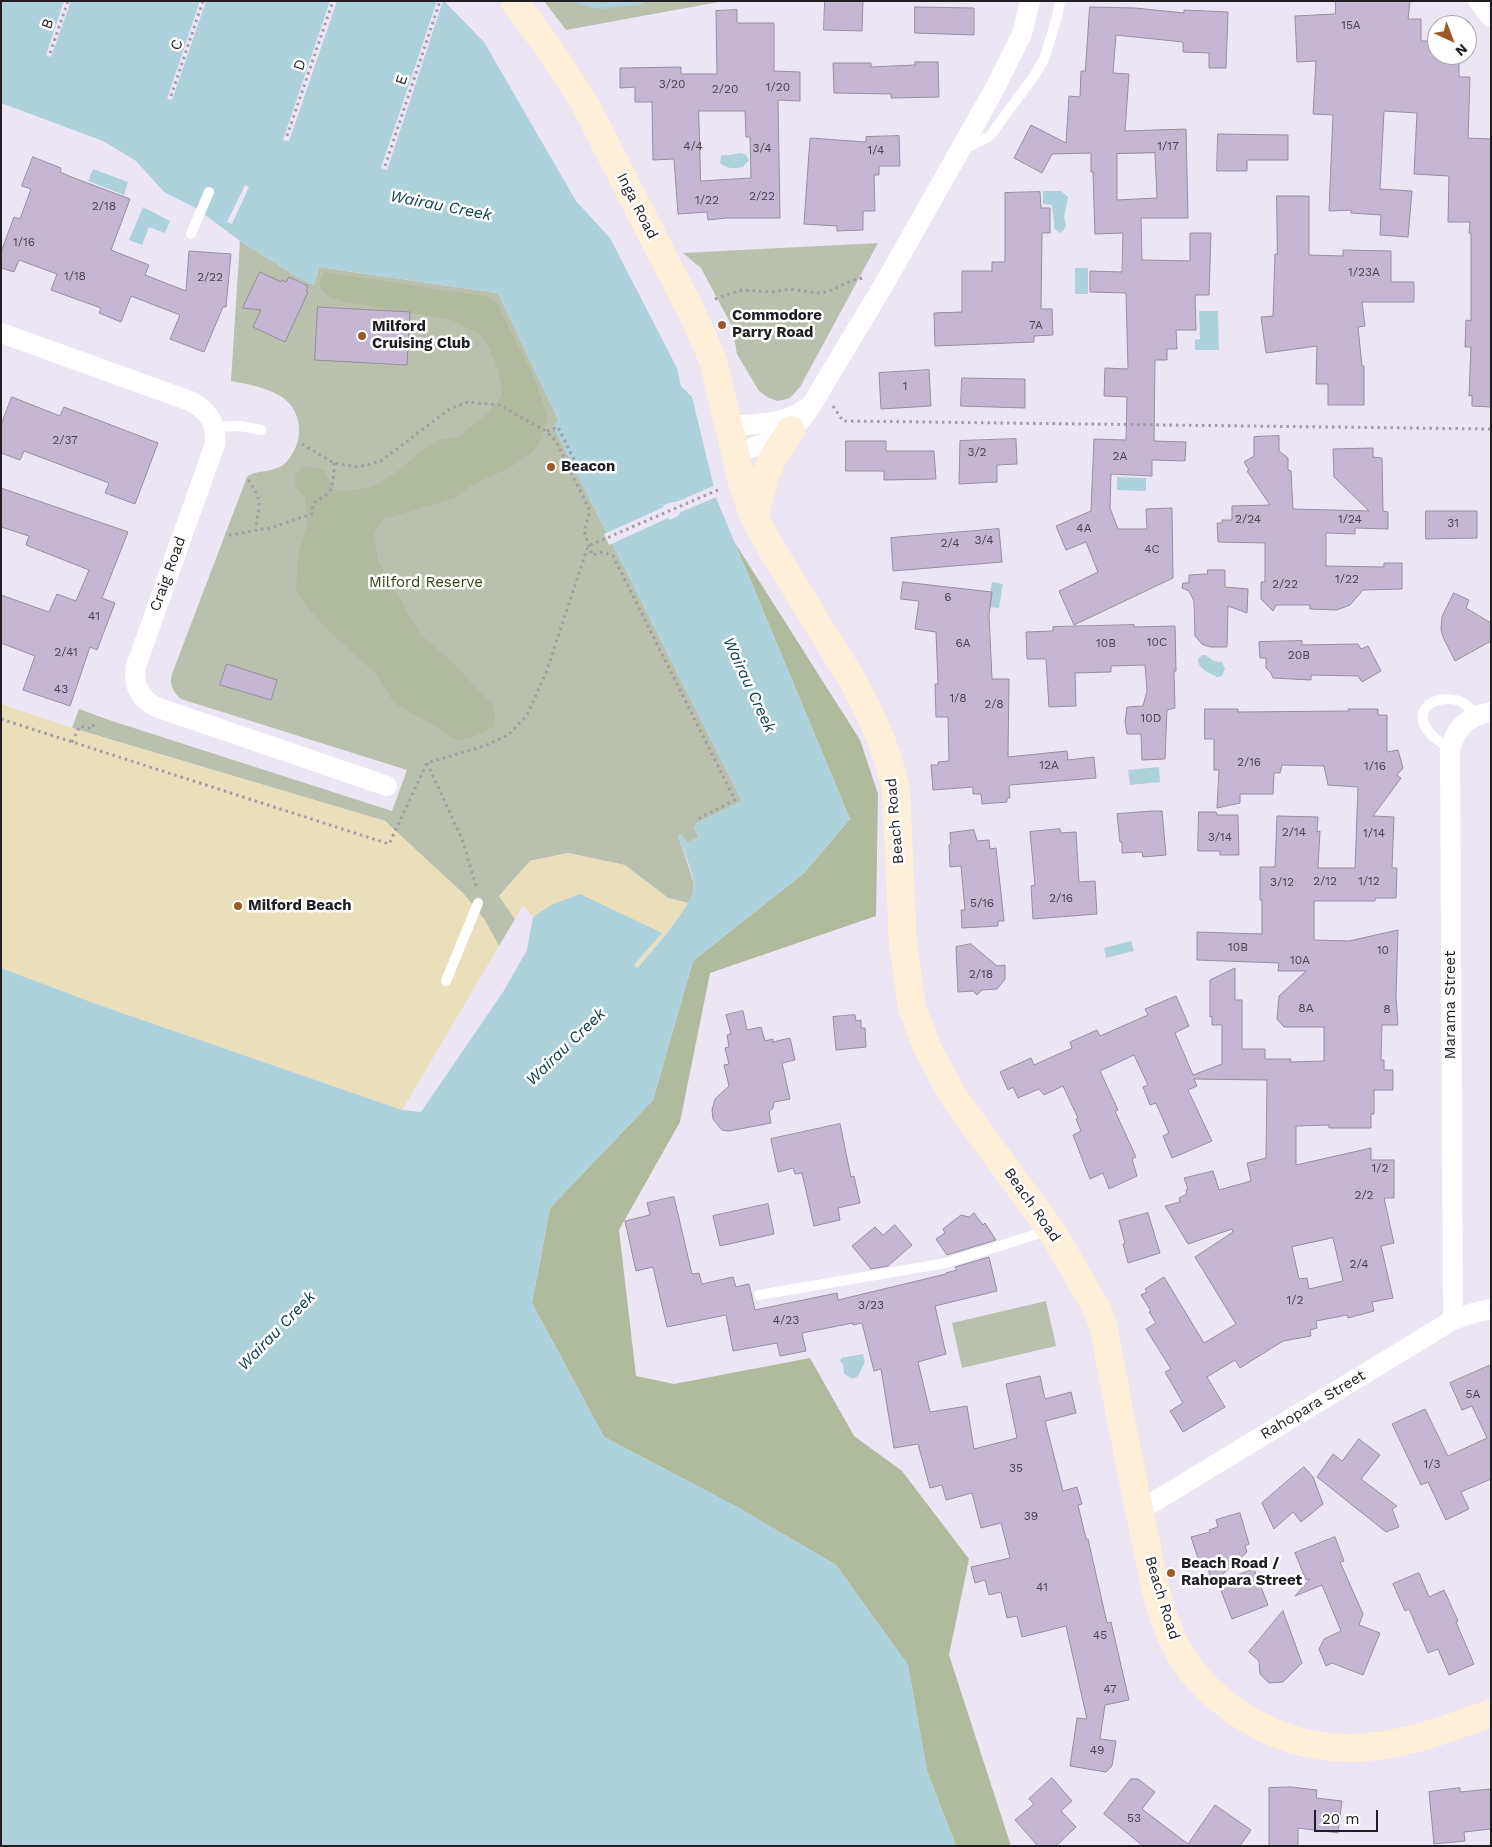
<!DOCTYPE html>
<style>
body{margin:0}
#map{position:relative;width:1492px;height:1847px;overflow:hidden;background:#ece5f3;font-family:"Work Sans",sans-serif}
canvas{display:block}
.frame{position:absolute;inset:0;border:2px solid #211e23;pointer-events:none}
.north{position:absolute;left:1427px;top:15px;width:50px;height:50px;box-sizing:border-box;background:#fff;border:1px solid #a6a5a7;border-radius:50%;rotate:137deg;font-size:14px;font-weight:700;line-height:20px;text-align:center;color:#211e23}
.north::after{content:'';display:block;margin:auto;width:18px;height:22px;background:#9b5927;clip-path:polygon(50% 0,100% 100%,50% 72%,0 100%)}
.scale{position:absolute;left:1314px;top:1810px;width:64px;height:22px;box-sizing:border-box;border:2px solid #211e23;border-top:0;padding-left:6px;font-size:15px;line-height:18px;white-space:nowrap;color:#211e23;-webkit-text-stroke:4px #fff;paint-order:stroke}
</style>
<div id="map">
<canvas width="1492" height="1847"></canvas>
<div class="frame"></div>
<div class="north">N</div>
<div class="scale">20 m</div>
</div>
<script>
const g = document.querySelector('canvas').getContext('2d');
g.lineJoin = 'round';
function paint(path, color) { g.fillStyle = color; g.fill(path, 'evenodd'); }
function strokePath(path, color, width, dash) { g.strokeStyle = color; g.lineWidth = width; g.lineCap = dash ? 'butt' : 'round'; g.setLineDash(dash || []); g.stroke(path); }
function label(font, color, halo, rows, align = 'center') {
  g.font = font + ' "Work Sans",sans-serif'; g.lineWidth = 5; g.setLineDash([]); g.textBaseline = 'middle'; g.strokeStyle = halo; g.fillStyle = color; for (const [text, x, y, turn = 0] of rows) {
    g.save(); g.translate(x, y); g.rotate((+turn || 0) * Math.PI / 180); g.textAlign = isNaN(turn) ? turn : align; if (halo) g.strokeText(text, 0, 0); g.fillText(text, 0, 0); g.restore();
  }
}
const green = new Path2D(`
 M544 1H724L566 30Z
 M240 241 296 276 314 285 319 267 498 293 559 421 553 426 742 801 695 824 696 826 694 827 699 837 687 843 678 835 694 883 693 894 688 903 668 898 624 865 568 853 530 861 499 896 515 919 499 946 484 919 385 821 72 728 79 709 109 720 392 811 407 770 181 699C173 692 169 684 172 674L247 477C254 470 271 473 283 465 291 459 298 445 299 435 302 393 262 387 231 381Z
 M878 243 800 387 790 398 778 401 769 398 759 391 737 354 732 326 701 268 683 253Z
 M1046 1301 1056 1346 962 1368 952 1323Z`);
const forest = new Path2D(`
 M325 272 489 297 497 303 536 382 547 416 542 438 532 452 511 467 470 486 455 498 384 519 374 532 378 560 420 634 447 657 494 706 495 726 471 738 456 740 435 726 394 703 376 674 329 631 308 608 296 590 298 555 308 522 305 497 295 485V476L303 466 324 470 335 490 348 491 373 487 401 469 414 457 439 440 458 437 485 416 501 397 502 386 494 358 481 335 452 320 344 302 329 297 320 289V280Z
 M735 543 860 740 878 794 876 916 710 973 680 1122 619 1230 636 1376 674 1384 810 1358 854 1436 902 1471 969 1559 949 1655 1011 1846H956L927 1771 908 1665 836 1565 737 1507 604 1437 532 1303 550 1208 653 1100 693 961 804 873 850 819Z`);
const sand = new Path2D(`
 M1 704 72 728 385 821 464 894 484 919 499 946 402 1110 99 1005 1 968Z
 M568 853 625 865 668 898 688 903 682 913 638 968 634 966 661 933 551 905 533 917 523 906 515 919 499 896 530 861Z`);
const water = new Path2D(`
 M1 1H444L484 42 576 201 610 238 677 368 681 386 692 397 717 500 850 819 804 873 693 961 653 1100 550 1208 532 1303 604 1437 737 1507 836 1565 908 1665 927 1771 956 1846H1V968L99 1005 402 1110 421 1112 503 992 527 950 533 917 551 905 580 894 662 933 634 965 638 968C651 951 697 903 694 882 691 867 683 850 678 835L682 834 687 843 699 837 694 827 696 826 695 824 742 801 553 426 559 421 498 293 319 267 314 285 296 276 240 241 196 208 164 192 136 161 103 141 1 103Z
 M740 153 745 154 749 160 743 167C735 169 727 169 720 163L721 156 723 155H731Z
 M93 169 128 182 124 195 88 181Z
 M1043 191H1061L1068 197 1064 217 1066 226 1063 231 1060 233 1054 228C1055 219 1052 213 1052 205L1043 204Z
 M143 207 170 221 165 233 149 227 142 245 129 240Z
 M1075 268H1088V294H1075Z
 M1199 311H1218L1219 350H1195V340L1200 339Z
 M1117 477 1146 478V491L1117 490Z
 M992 582 1003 584 999 608 988 607Z
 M1202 655H1205L1214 661 1222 662 1225 669 1222 676 1217 677C1209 672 1198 670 1198 659Z
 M1159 767 1160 782 1130 785 1128 770Z
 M1131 941 1134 951 1106 958 1104 948Z
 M863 1354 865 1362 858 1376 853 1379 844 1374 843 1364 840 1361 841 1358Z`);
const pier = new Path2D(`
 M64 1H71L51 57 46 55Z
 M200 1H206L172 100 167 99Z
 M330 1H337L289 141 283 140Z
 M437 1H443L387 170 381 168Z
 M245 185 249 187 232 224 227 222Z
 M716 485 719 496 681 512 678 516 670 520 668 518 609 545 604 534 664 507 663 505 673 502H676Z`);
const stream = new Path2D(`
 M579 1 600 6 641 1`);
const building = new Path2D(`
 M825 1H863L862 31 824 30Z
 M1336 1H1410L1408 19H1421V41H1437V55H1459V77H1470L1468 138 1491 139V407L1472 406V395L1469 396 1471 347H1465L1466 320 1471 321V233H1469L1470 222H1448L1449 176 1414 174 1417 113 1384 111 1380 189 1412 191 1408 237 1380 235 1381 215 1351 213V210L1329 211 1333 115 1313 114 1316 61 1297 62 1295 16 1335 14Z
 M915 7 974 8V35L915 33Z
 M1090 7 1135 8 1184 13V10L1228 12 1226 68H1209V53L1183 52V42L1116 35 1113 73 1129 74 1125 131 1186 129 1188 218H1141L1142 260 1190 261V233H1211L1209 295H1195L1196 330H1176L1177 349H1167V360H1155L1154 441 1186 442 1185 461 1152 460V476L1111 474 1110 508 1118 529H1147L1146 509 1172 508 1173 578 1074 625 1059 591 1098 572 1086 542 1066 550 1056 526 1091 511 1094 439 1126 440 1127 397 1104 396 1105 368 1128 369 1126 293 1090 292V271L1122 272 1123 233 1095 234 1093 172H1091V153L1052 154 1042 173 1014 158 1031 125 1066 143 1069 96 1080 97 1081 71H1085ZM1155 153 1157 198 1117 200V154Z
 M737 10V23H774V71L800 72V101L778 100 780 218H726L708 220 707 212 678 214 674 159 653 160 652 102H635V87L620 88V68L681 67V74H717L716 11ZM699 111H745L746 137H750L751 178 701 181Z
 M915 62H938L939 97 891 98V94L834 93 833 63H871V67L915 65Z
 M1218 134 1288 135V160H1247V171H1217Z
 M899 136 900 166H879V175H874L875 211H863V230L837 231V226L804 224 810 138 866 142V137Z
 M33 157 61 168 60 172 74 178 130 199 111 250 149 265 145 275 186 291 189 251 231 254 226 307H223L204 352 170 339 180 315 131 296 121 322 99 313 101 308 51 290 57 274 19 260 14 272 1 268V252L14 217 20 219 31 189 22 186Z
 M1040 192 1041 208H1050V233H1042L1041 309H1052L1053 335 1034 336V342L935 346 934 313 962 312V271H992V262H1005V193Z
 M1277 196H1309V255L1343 256V250L1391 251V282H1414V302H1362L1365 326 1358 327 1362 366H1364V405H1328V384H1316L1317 346 1266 353 1261 317 1273 316 1275 254H1277Z
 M260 272 281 282 282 280 286 282 289 277 308 286 306 291 308 292 285 342 253 327 261 310 243 308Z
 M318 307 410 312 407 365 315 360Z
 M929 370 931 406 881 409 879 373Z
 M962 378 1025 379V408L961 406Z
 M12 397 60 416 64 407 158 443 135 504 105 493 109 483 24 451 20 460 1 453V425Z
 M1279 436V451L1288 458V470L1291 471 1293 509 1369 511 1334 477 1333 449 1373 448V457L1382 458 1383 511 1388 512V529L1355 528V534L1326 533V566L1384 567V563H1402V589L1363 590 1350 605 1337 610 1310 609V605H1276L1273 611 1261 599V582H1265V543L1218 542 1217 523H1222V520H1232V506L1270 505 1247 471 1249 470 1244 462 1254 456V437Z
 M1016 439 1017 464 997 465V482L959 484 960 441Z
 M846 441H886V451H934L936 479 884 480V471H846Z
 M1 488 128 532 102 598 115 603 97 650 90 647 70 706 23 690 35 656 1 643V595L49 612 57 594 76 601 89 570 26 545 29 536 1 527Z
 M1426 511H1477V538L1426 539Z
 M999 529 1002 562 893 571 891 538Z
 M1208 570H1225V587L1248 589 1247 613 1228 606 1227 647H1210L1202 644 1195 636 1194 601 1189 591 1182 588 1183 583H1189V575L1207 574Z
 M903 582 992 592 989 615 992 679H1009L1008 757 1067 751 1068 760 1094 757 1096 778 1010 785 1009 787 1010 798H1007V802L982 804 981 794H973V787L933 790 931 765H938V762L949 761 948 717H936L935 684H938L936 632 915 629 919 601 901 599Z
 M1454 593 1469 600 1466 608 1491 623V641L1455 661 1443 637 1441 629 1442 617Z
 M1134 625V627L1175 626 1176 671H1174L1175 708 1167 710 1165 759 1142 760 1141 734H1127L1125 722 1127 707 1143 706 1147 691 1145 665 1111 666V672L1075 673 1076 706 1049 707 1046 659H1027L1026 632 1053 631V627Z
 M1302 641V645L1358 644 1361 649 1368 646 1381 671 1362 682 1358 676 1311 675V680L1273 678 1271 673 1266 668V658H1260L1259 642Z
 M227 664 277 680 271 700 220 685Z
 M1205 709H1238V712L1349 711 1348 709H1378V715H1387V752L1398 750 1403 768 1397 775 1401 778 1373 816 1394 817 1392 868H1397L1396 898H1375V901H1314V940L1349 941 1398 930 1396 996 1398 1025H1382L1381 1060H1384V1070H1393V1090H1374V1114H1371V1128H1329V1125L1296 1126V1165L1371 1148V1160H1394V1198H1384L1394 1243 1381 1246 1393 1298 1372 1302 1374 1311 1348 1318 1347 1315 1316 1321 1317 1328 1310 1330 1311 1336 1283 1341 1240 1368 1235 1360 1207 1377 1225 1407 1183 1432 1170 1411 1183 1403 1165 1372 1171 1369 1146 1329 1156 1323 1149 1312 1151 1311 1141 1295 1147 1292 1145 1289 1164 1277 1204 1343 1236 1324 1195 1257 1233 1232 1232 1229 1188 1244 1165 1206 1180 1202 1179 1198 1187 1194 1186 1190 1188 1189 1184 1178 1213 1171 1219 1190 1251 1181 1247 1163 1266 1158 1267 1080 1194 1079 1197 1086 1188 1090 1212 1141 1172 1158 1163 1136 1169 1133 1156 1103 1150 1105 1143 1087 1148 1085 1134 1055 1100 1071 1118 1110 1115 1111 1136 1157 1132 1159 1137 1176 1109 1189 1103 1173 1090 1179 1073 1135 1081 1131 1076 1119 1078 1118 1063 1086 1044 1095 1039 1089 1018 1098 1013 1087 1008 1090 1000 1072 1031 1058 1034 1065 1072 1048 1070 1042 1097 1030 1100 1036 1148 1015 1145 1009 1176 996 1189 1026 1175 1033 1193 1075 1222 1064V1025H1212V1016L1210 1017V980L1235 968V1000H1242V1049H1265V1059H1291L1290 1062 1324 1061V1027H1284L1277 1019 1279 996 1306 971H1278L1279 963 1197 960V932L1262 934V900H1260V867H1275L1277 816 1318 817 1317 832 1320 831 1318 868H1355L1358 787 1328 785 1324 766 1282 765 1280 773H1274L1273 794H1240V803L1217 808 1219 770H1214V739H1205ZM1333 1238 1343 1281 1309 1289 1307 1278 1299 1279 1292 1247Z
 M1153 811H1162L1166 855 1143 857 1142 852 1122 853V842H1120L1117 814Z
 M1199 812H1216L1217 815H1238L1239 855H1220V851H1198Z
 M1060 829 1061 833 1076 832 1079 882 1095 881 1097 914 1033 919 1031 886 1035 885 1030 832Z
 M974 830 977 841 989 840 990 849 996 848 1004 921H998V926L962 928 961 910H965L961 866 950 867 949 845 951 844 950 833Z
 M971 944 997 966 1005 965V979L997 989 982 990 977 995 973 991 958 992 956 947Z
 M743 1011 747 1030 761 1027 765 1041 773 1039V1042L790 1038 795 1060 782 1063 790 1099 774 1102 773 1108 769 1112 771 1123 729 1131 722 1130 713 1119 712 1110 715 1099 729 1086 724 1065 729 1064 725 1048 729 1047 727 1035 731 1034 726 1015Z
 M855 1015 856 1021 861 1020V1028H865L866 1047 836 1050 833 1017Z
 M840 1124 851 1177 854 1176 860 1203 838 1208 840 1220 814 1226 802 1173 795 1174 793 1168 778 1172 771 1139Z
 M674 1197 692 1274 699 1273 702 1284 733 1277 736 1287 749 1284 755 1310 837 1293 838 1300 946 1274V1273L957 1270 955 1267 989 1257 997 1291 935 1306 946 1354 918 1362 930 1412 967 1406 974 1449 1017 1438 1006 1384 1040 1376 1045 1399 1071 1392 1076 1413 1045 1421 1063 1491 1077 1487 1082 1504 1078 1505 1086 1539H1088L1107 1623 1111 1622 1129 1700 1105 1705 1100 1739 1116 1741 1112 1766 1106 1772 1070 1766 1077 1718 1087 1719 1066 1626 1022 1637 1017 1616 1007 1618 1001 1592 989 1595 985 1580 975 1583 971 1567 1010 1558 1001 1523 981 1528 972 1493 946 1500 942 1485 930 1488 918 1444 894 1448 881 1369 874 1371 862 1323 853 1325V1323L802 1333 806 1351 780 1356 777 1343 733 1351 726 1315 667 1327 653 1267 636 1271 625 1221 650 1215 647 1203Z
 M768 1204 774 1234 720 1246 713 1216Z
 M974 1213 983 1225 985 1223 996 1240 947 1255 936 1239 945 1233 943 1229 961 1215 969 1217Z
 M1148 1213 1160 1253 1128 1263 1123 1244 1125 1243 1119 1221Z
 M895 1225 912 1245 888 1266 871 1269 852 1246 875 1227 883 1235Z
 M1491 1365V1479L1461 1492 1469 1509 1446 1520 1428 1482 1421 1485 1392 1424 1425 1409 1448 1456 1487 1438 1472 1406 1462 1410 1450 1383Z
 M1359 1439 1380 1455 1361 1479 1397 1506 1392 1509 1399 1527 1386 1532 1317 1477 1333 1454 1342 1461Z
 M1304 1467 1313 1477 1323 1504 1301 1522 1293 1512 1274 1529 1262 1503Z
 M1240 1513 1249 1544 1245 1546 1247 1552 1213 1583 1204 1559 1199 1561 1191 1537 1210 1532 1209 1530 1218 1527 1216 1520Z
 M1335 1537 1344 1561 1340 1562 1363 1614 1359 1625 1380 1633 1363 1675 1332 1663 1326 1666 1319 1649 1324 1639 1341 1631 1322 1585 1295 1596 1310 1579 1306 1580 1295 1553Z
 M1254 1569 1268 1605 1232 1619 1218 1583Z
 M1419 1573 1429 1597 1444 1590 1458 1621 1456 1622 1474 1664 1449 1675 1438 1649 1428 1653 1409 1609 1405 1611 1393 1584Z
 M1283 1611 1302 1663 1283 1682 1269 1683 1260 1674 1259 1661 1249 1652Z
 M1052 1778 1072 1801 1061 1811 1076 1827 1056 1846H1038L1015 1820 1034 1804 1029 1799Z
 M1131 1779H1138L1155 1792 1142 1809 1188 1844 1215 1805 1251 1830 1240 1846H1143L1104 1814Z
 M1291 1787 1317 1790 1316 1798 1342 1801 1338 1833 1298 1828V1846H1269V1788Z
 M1460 1788V1792L1491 1789V1829L1464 1832 1465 1841 1434 1844 1429 1792Z`);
const path = new Path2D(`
 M50 53 68 1
 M171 96 203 1
 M287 136 333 1
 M385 166 440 1
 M715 299 742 290 771 292 791 289 816 293 827 292 853 280 863 278
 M833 406 843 421 1491 429
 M547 431 558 427 579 470
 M302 444 334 463 358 467 381 461 451 408 468 402 499 405 546 431 556 441 590 511 584 531 592 555 603 552 613 556 735 800 698 819
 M248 480C264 500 259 507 255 530
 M229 535 270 528 312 514C312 496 320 503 329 492 334 485 334 472 334 463
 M1 719 389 844 427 763 487 745 508 735 527 715 546 673 588 546 720 489
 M72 742 80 726 92 729 95 721
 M427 763 462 839 477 889`);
const lane = new Path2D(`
 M964 149 990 136 1034 76 1044 59 1057 17 1060 1
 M191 234 209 192
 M215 427 240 426 261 430
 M1450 749C1441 742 1429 736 1424 724 1416 700 1450 693 1465 704 1469 707 1473 712 1476 716
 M446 981 478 903
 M759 1295 946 1263 1050 1230`);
const street = new Path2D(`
 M1478 1 1491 17
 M1 333 190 401C208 410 217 423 215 444L136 666C133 684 139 698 156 707L387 786
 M729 426C754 424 784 425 805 409
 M735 452C763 446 788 437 806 414L886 281 994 90 1022 34 1030 1
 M1453 1320 1450 749C1457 726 1467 717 1491 712
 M1139 1511 1453 1320 1473 1313 1491 1309`);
const secondary = new Path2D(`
 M514 1 550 50 585 104 692 313 713 360 741 478 754 517 774 553 854 683 872 718 886 753 896 788 903 945 912 1007 928 1050 955 1099 1053 1233 1097 1309 1104 1330C1117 1399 1130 1469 1145 1538 1153 1578 1160 1622 1182 1657 1196 1680 1216 1698 1238 1713 1324 1771 1402 1747 1491 1713
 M754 517 766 473 774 456 791 430`);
const markers = [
 [722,325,5,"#9b5927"],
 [362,336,5,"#9b5927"],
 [551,467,5,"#9b5927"],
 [238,906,5,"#9b5927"],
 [1171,1573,5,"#9b5927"]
];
const numberNames = [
 ["15A",1351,25],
 ["3/20",672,84],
 ["1/20",778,87],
 ["2/20",725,89],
 ["4/4",693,146],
 ["1/17",1168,146],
 ["3/4",762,148],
 ["1/4",876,150],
 ["2/22",762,196],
 ["1/22",707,200],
 ["2/18",104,206],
 ["1/16",24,242],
 ["1/23A",1364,272],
 ["1/18",75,276],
 ["2/22",210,277],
 ["7A",1036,325],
 ["1",905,386],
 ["2/37",65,440],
 ["3/2",977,452],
 ["2A",1120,456],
 ["2/24",1248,519],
 ["1/24",1350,519],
 ["31",1453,523],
 ["4A",1084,528],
 ["3/4",984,540],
 ["2/4",950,543],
 ["4C",1152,549],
 ["1/22",1347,579],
 ["2/22",1285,584],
 ["6",948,597],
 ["41",94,616],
 ["10C",1157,642],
 ["6A",963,643],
 ["10B",1106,643],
 ["2/41",66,652],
 ["20B",1299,655],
 ["43",61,689],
 ["1/8",958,698],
 ["2/8",994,704],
 ["10D",1151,718],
 ["2/16",1249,762],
 ["12A",1049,765],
 ["1/16",1375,766],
 ["2/14",1294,832],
 ["1/14",1374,833],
 ["3/14",1220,837],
 ["2/12",1325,881],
 ["1/12",1369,881],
 ["3/12",1282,882],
 ["2/16",1061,898],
 ["5/16",982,903],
 ["10B",1238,947],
 ["10",1383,950],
 ["10A",1300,960],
 ["2/18",981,974],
 ["8A",1306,1008],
 ["8",1387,1009],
 ["1/2",1380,1168],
 ["2/2",1364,1195],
 ["2/4",1359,1264],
 ["1/2",1295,1300],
 ["3/23",871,1305],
 ["4/23",786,1320],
 ["5A",1473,1394],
 ["1/3",1432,1464],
 ["35",1016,1468],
 ["39",1031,1516],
 ["41",1042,1587],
 ["45",1100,1635],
 ["47",1110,1689],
 ["49",1097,1750],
 ["53",1134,1818]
];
const streetNames = [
 ["B",48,24,-71],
 ["C",177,45,-71],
 ["D",300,65,-71],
 ["E",402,80,-71],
 ["Inga Road",637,206,63],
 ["Craig Road",168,574,-70],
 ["Beach Road",895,821,-95],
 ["Marama Street",1451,1005,-90],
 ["Beach Road",1032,1205,55],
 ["Rahopara Street",1313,1405,-31],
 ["Beach Road",1162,1598,73]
];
const poiNames = [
 ["Commodore",732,316],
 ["Parry Road",732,333],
 ["Milford",372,327],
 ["Cruising Club",372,344],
 ["Beacon",561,467],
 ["Milford Beach",248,906],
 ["Beach Road /",1181,1564],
 ["Rahopara Street",1181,1581]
];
const parkNames = [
 ["Milford Reserve",426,583]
];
const waterNames = [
 ["Wairau Creek",441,206,11],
 ["Wairau Creek",749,685,65],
 ["Wairau Creek",566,1047,-44],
 ["Wairau Creek",277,1331,-46]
];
paint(green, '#b9c0ad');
paint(forest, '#b0ba9d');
paint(sand, '#e9dfba');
paint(water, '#add2dc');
paint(pier, '#ece5f3');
strokePath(stream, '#add2dc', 6);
paint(building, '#c5b7d3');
strokePath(building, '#958f9c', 1);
strokePath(path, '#a29ca7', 3, [2.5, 4]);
strokePath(lane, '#fff', 10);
strokePath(street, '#fff', 20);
strokePath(secondary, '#feefd8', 28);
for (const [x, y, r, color] of markers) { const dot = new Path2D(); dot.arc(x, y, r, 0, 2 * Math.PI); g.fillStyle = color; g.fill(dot); strokePath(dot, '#fff', 2); }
label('12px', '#4a444f', null, numberNames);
label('15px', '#211e23', '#fff', streetNames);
label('bold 15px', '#211e23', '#fff', poiNames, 'left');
label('15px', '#334011', '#fff', parkNames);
label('italic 16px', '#07404b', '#fff', waterNames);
</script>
